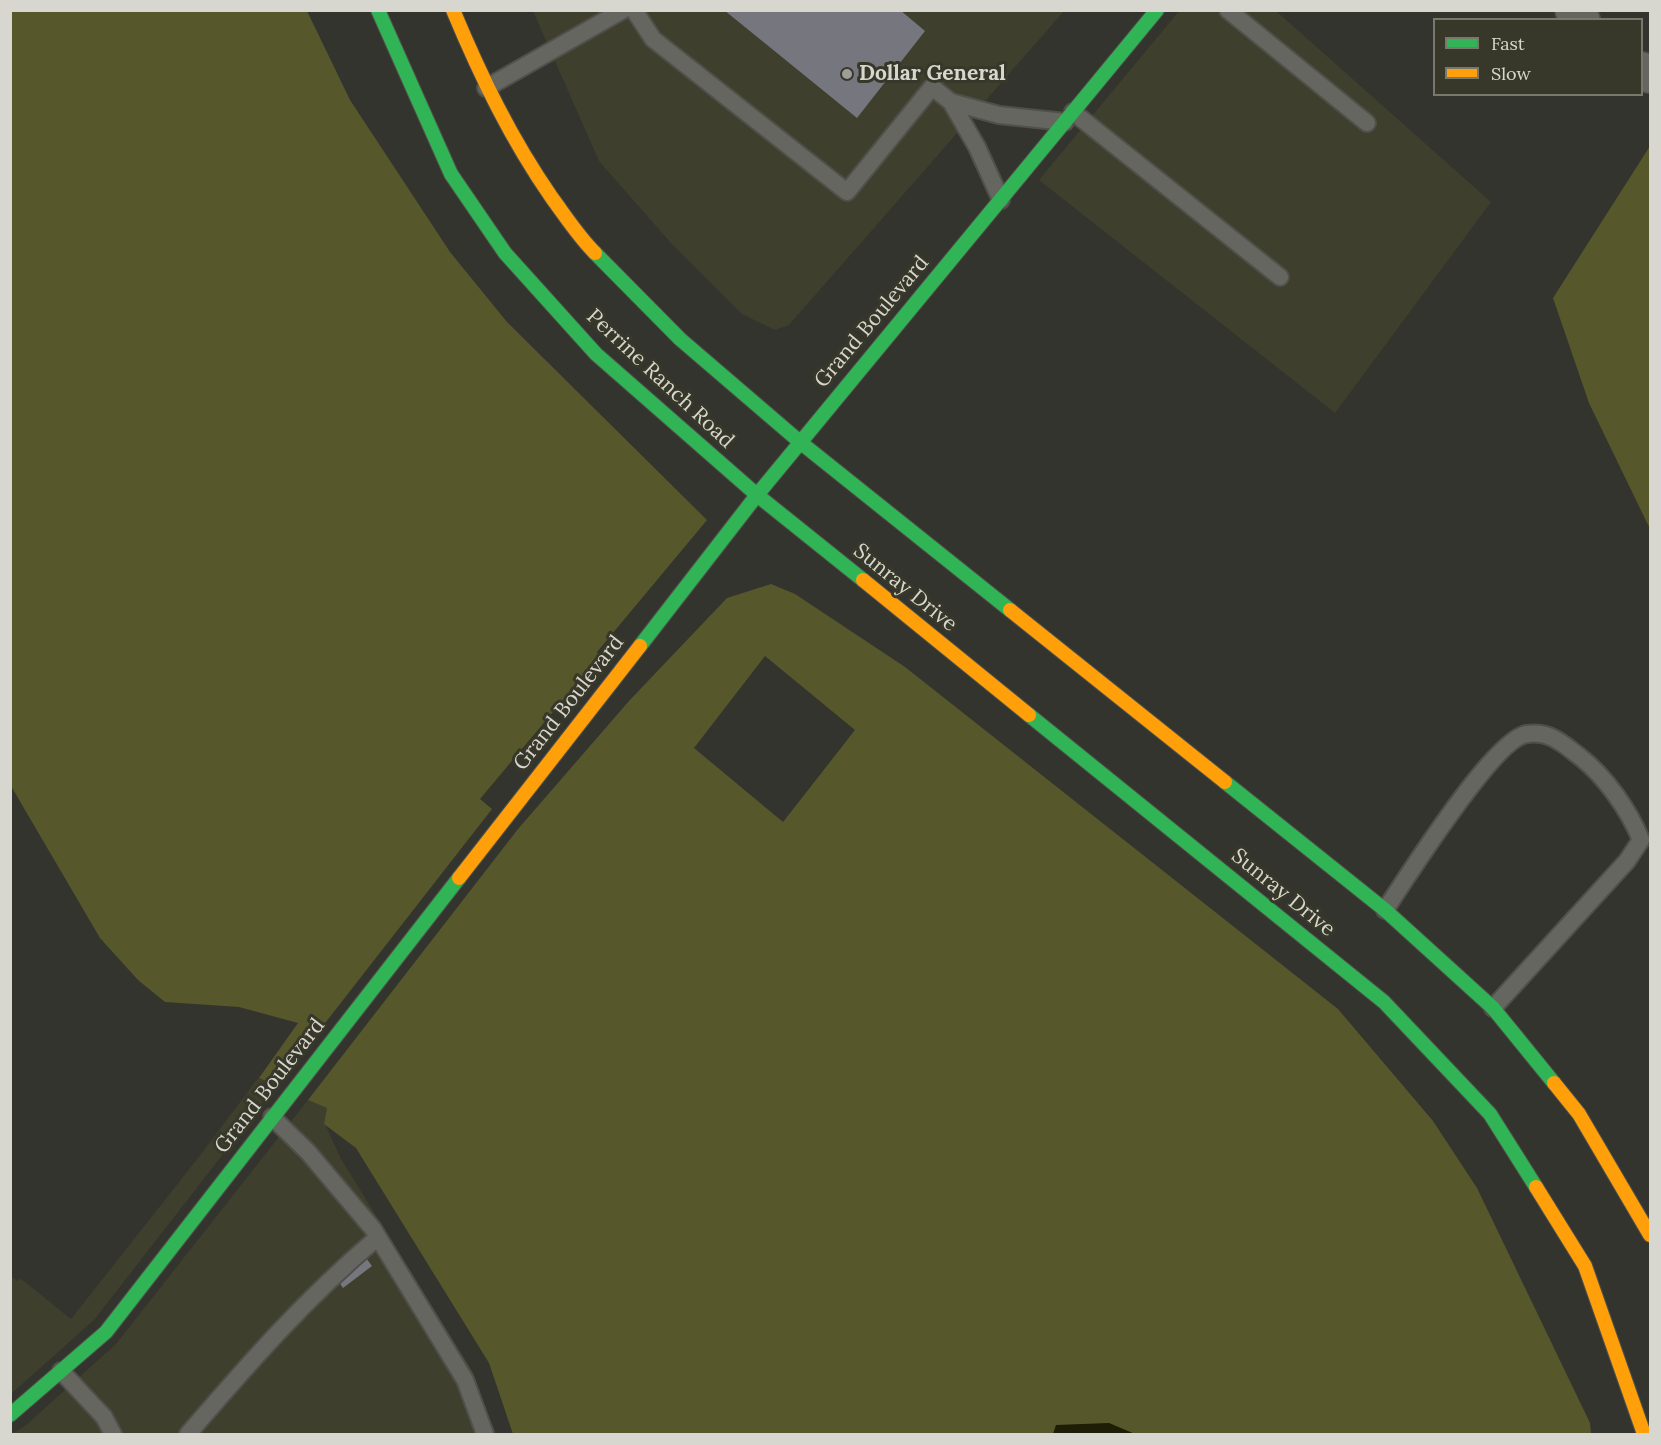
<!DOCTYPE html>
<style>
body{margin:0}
#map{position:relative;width:1661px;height:1445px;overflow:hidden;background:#34342e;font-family:Lora,serif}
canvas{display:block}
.frame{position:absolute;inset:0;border:12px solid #d7d7cf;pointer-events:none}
.legend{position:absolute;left:1433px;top:18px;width:210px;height:78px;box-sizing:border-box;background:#38382a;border:2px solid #78786c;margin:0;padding:8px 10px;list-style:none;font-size:18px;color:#d7d7cf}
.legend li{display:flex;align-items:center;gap:12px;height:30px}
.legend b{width:30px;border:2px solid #78786c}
</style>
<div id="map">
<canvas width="1661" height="1445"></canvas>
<div class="frame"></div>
<ul class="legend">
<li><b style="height:8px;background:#30b455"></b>Fast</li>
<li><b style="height:8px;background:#ff9f0a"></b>Slow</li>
</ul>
</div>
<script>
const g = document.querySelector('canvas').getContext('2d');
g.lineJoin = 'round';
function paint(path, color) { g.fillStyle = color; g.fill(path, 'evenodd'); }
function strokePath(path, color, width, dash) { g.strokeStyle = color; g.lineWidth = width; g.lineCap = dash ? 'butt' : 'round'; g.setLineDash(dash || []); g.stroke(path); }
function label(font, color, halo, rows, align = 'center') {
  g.font = font + ' Lora,serif'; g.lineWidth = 6; g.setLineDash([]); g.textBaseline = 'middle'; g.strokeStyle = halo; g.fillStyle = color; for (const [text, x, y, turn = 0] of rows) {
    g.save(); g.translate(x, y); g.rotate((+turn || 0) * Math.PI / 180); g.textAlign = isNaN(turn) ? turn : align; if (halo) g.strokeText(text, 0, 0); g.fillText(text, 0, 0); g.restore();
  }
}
const built = new Path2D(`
 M1275 10 1491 202 1335 413 1039 180 1179 11Z
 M533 11H1064L789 325 775 330 742 314 670 242 599 161Z
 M258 1078 276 1086 94 1320 11 1394 10 1276 18 1281 20 1278 71 1319 202 1153Z
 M308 1100 327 1108 325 1124 341 1159 473 1372 494 1434H11L25 1426 116 1344Z`);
const green = new Path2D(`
 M10 11H307L350 100 450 252 507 322 707 520 597 652 599 657 480 799 492 809 276 1086 259 1078 298 1023 239 1007 165 1002 138 980 100 938 11 786Z
 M1650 146V529L1589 403 1553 298Z
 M771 584 795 594 905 667 1338 1009 1433 1121 1477 1188 1590 1423 1591 1434H513L489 1363 356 1148 324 1124 327 1108 308 1100 518 829 629 701 727 598ZM765 656 855 730 783 822 694 748Z`);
const water = new Path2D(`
 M1109 1423 1135 1434H1053L1056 1425Z`);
const building = new Path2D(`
 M724 10H900L925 31 857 118Z
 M366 1258 372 1266 343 1288 337 1279Z`);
const lane = new Path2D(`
 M634 10 653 39 847 192 932 87 951 102 999 115 1065 122
 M1228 10 1367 123
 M486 88 623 10
 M951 102 977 147 1001 200
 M1073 112 1280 277
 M1385 910C1406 879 1494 738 1527 734 1550 731 1562 743 1579 756 1605 776 1629 810 1641 840L1627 861 1493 1008
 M272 1117 308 1152 373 1229 465 1380 485 1434
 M61 1371 104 1417 113 1434
 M188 1434C250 1362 305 1299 378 1237`);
const street = new Path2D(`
 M1572 10 1583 20
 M1642 69 1650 76`);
const fast = new Path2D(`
 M378 10 451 174 505 253 596 354 757 495 863 580
 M595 253 680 339 800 442 1010 610
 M640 646 757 495 1157 10
 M1029 715 1384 1002 1490 1114 1536 1187
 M1225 782 1385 910 1493 1008 1554 1083
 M10 1415 106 1332 459 878`);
const slow = new Path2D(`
 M453 10C481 77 511 139 552 198 566 217 578 236 595 253
 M863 580 1029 715
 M1010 610 1225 782
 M459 878 640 646
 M1554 1083 1579 1114 1650 1235
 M1536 1187 1585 1266 1644 1434`);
const markers = [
 [847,74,6,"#9e9e97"]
];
const poiNames = [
 ["Dollar General",859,74]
];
const streetNames = [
 ["Grand Boulevard",872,322,-50],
 ["Perrine Ranch Road",660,379,43],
 ["Sunray Drive",905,588,39],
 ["Grand Boulevard",569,703,-52],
 ["Sunray Drive",1283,893,39],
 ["Grand Boulevard",270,1086,-52]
];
paint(built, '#3f3f2d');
paint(green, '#57572c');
paint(water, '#1e1d05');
paint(building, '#76777e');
strokePath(lane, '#50504b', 20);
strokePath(street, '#50504b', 36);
strokePath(fast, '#50504b', 16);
strokePath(slow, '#50504b', 16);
strokePath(lane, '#666661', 16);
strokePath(street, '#666661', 33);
strokePath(fast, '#30b455', 14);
strokePath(slow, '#ff9f0a', 14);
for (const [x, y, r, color] of markers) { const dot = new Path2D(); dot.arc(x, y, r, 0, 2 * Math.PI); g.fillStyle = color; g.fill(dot); strokePath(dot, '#38382a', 2); }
label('bold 21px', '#d7d7cf', '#38382a', poiNames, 'left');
label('21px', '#d7d7cf', '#38382a', streetNames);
</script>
